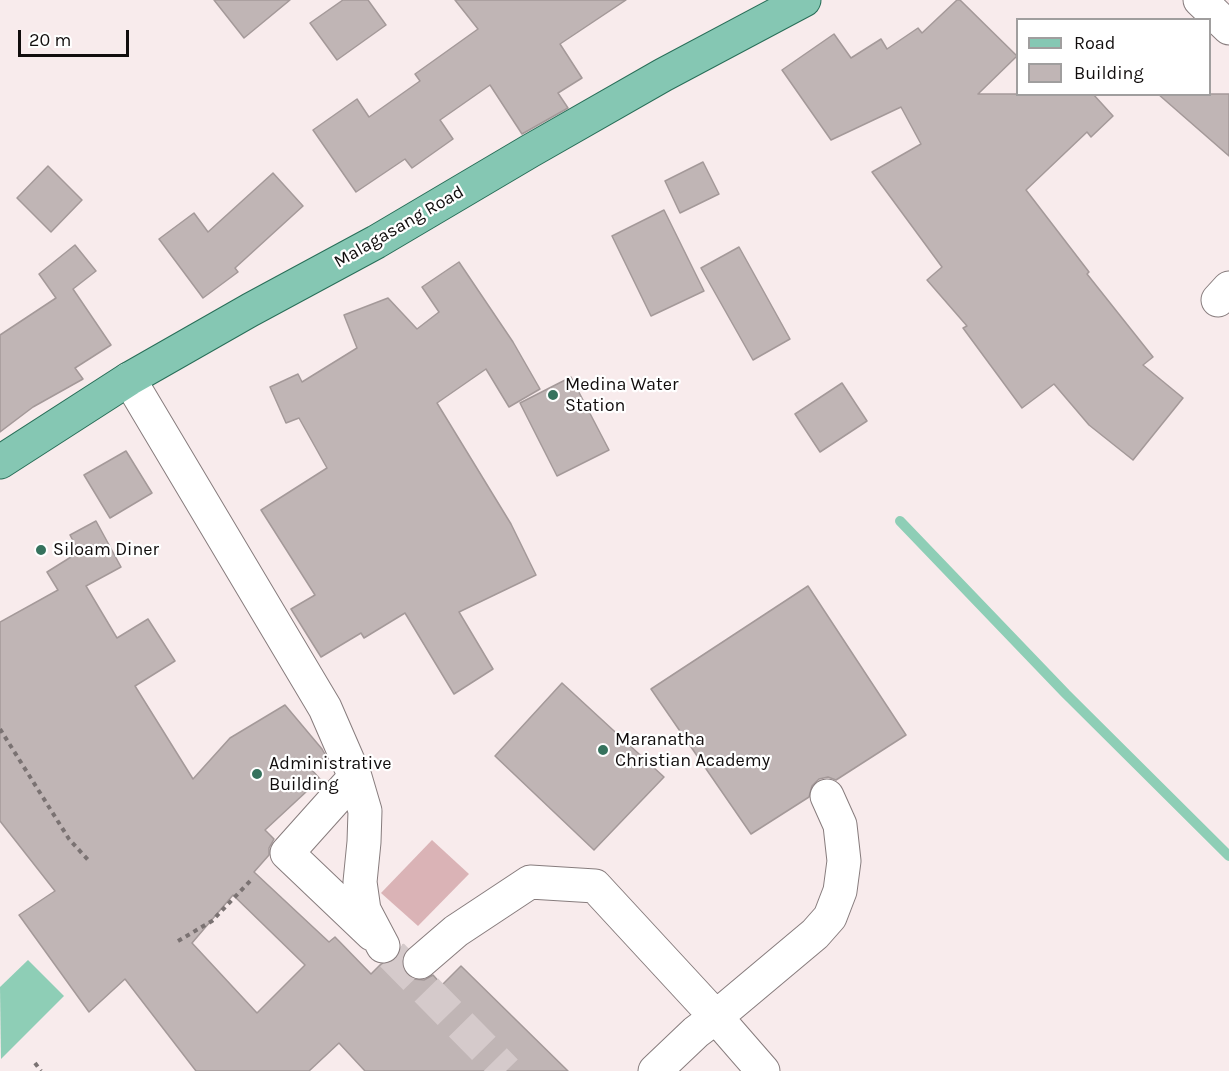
<!DOCTYPE html>
<style>
body{margin:0}
#map{position:relative;width:1229px;height:1071px;overflow:hidden;background:#f8ebec;font-family:Karla,sans-serif}
canvas{display:block}
.legend{position:absolute;left:1016px;top:18px;width:195px;height:78px;box-sizing:border-box;background:#fff;border:2px solid #a09e9e;margin:0;padding:8px 10px;list-style:none;font-size:18px;color:#110d0d}
.legend li{display:flex;align-items:center;gap:12px;height:30px}
.legend b{width:30px;border:2px solid #a09e9e}
.scale{position:absolute;left:18px;top:30px;width:111px;height:27px;box-sizing:border-box;border:3px solid #110d0d;border-top:0;padding-left:8px;font-size:18px;line-height:21px;white-space:nowrap;color:#110d0d;-webkit-text-stroke:4px #fff;paint-order:stroke}
</style>
<div id="map">
<canvas width="1229" height="1071"></canvas>
<ul class="legend">
<li><b style="height:8px;background:#85c7b3"></b>Road</li>
<li><b style="height:16px;background:#c0b5b5"></b>Building</li>
</ul>
<div class="scale">20 m</div>
</div>
<script>
const g = document.querySelector('canvas').getContext('2d');
g.lineJoin = 'round';
function paint(path, color) { g.fillStyle = color; g.fill(path, 'evenodd'); }
function strokePath(path, color, width, dash) { g.strokeStyle = color; g.lineWidth = width; g.lineCap = dash ? 'butt' : 'round'; g.setLineDash(dash || []); g.stroke(path); }
function label(font, color, halo, rows, align = 'center') {
  g.font = font + ' Karla,sans-serif'; g.lineWidth = 4.5; g.setLineDash([]); g.textBaseline = 'middle'; g.strokeStyle = halo; g.fillStyle = color; for (const [text, x, y, turn = 0] of rows) {
    g.save(); g.translate(x, y); g.rotate((+turn || 0) * Math.PI / 180); g.textAlign = isNaN(turn) ? turn : align; if (halo) g.strokeText(text, 0, 0); g.fillText(text, 0, 0); g.restore();
  }
}
const green = new Path2D(`
 M432 840 469 874 418 926 381 893Z`);
const water = new Path2D(`
 M28 960 64 996 1 1059 0 987Z`);
const stream = new Path2D(`
 M900 521 1066 694 1229 856`);
const building = new Path2D(`
 M214 0H290L244 38Z
 M343 0H368L386 25 337 60 310 23Z
 M455 0H626L560 44 582 78 558 93 568 108 522 134 490 85 440 120 453 139 412 168 405 159 356 192 313 130 357 99 369 117 420 81 415 74 478 29Z
 M957 0H960L1017 56 978 94H1093L1113 116 1091 137 1087 132 1026 190 1089 272 1087 274 1153 357 1143 365 1183 398 1133 460 1089 425 1054 384 1022 408 963 328 967 326 927 280 942 267 872 172 921 144 901 107 831 140 782 70 834 34 851 58 881 39 887 49 918 28 922 33Z
 M1158 94H1229V156Z
 M703 162 719 194 680 213 665 181Z
 M48 166 82 200 51 232 17 198Z
 M273 173 303 206 235 268 238 272 203 298 159 239 194 213 208 232Z
 M664 210 704 291 651 316 612 236Z
 M75 245 96 271 73 289 111 345 75 368 83 379 33 407 0 432V335L56 298 39 274Z
 M739 247 790 339 753 360 701 268Z
 M459 262 513 342 540 389 509 407 486 369 437 403 511 524 536 575 459 612 493 669 454 694 405 613 364 638 361 633 321 657 291 609 315 595 261 510 327 468 299 418 286 423 270 387 298 374 302 382 357 348 344 315 388 298 417 329 439 312 422 287Z
 M571 377 609 450 557 476 520 403Z
 M842 383 867 421 820 452 795 414Z
 M126 451 152 493 110 518 84 475Z
 M96 521 121 567 86 586 117 638 148 619 175 661 135 686 193 779 230 738 285 705 322 749 326 756 311 769 320 779 265 830 274 839 269 848V855L254 872 329 942 335 937 371 974 381 964 392 962 399 955 403 945 407 949 402 956V966L405 974 413 979 424 980 433 975 442 985 461 966 568 1071H365L339 1043 309 1071H196L125 979 89 1012 19 915 55 891 0 821V622L58 590 47 572 79 552 70 535ZM233 895 305 965 257 1013 192 943Z
 M808 586 906 735 836 780 828 777 819 779 812 786 809 797 751 834 651 689Z
 M562 683 664 777 594 850 495 756Z`);
const minorTunnel = new Path2D(`
 M392 955 506 1071`);
const path = new Path2D(`
 M0 729 69 839 89 861
 M178 941 212 921 253 878
 M35 1063 41 1071`);
const minor = new Path2D(`
 M1200 0 1229 28
 M1218 300 1229 288
 M129 379 325 708 355 777 365 811 364 842 360 882 364 910 383 946
 M355 777 287 853 372 934
 M420 962 456 931 530 882 595 886 716 1017 815 934 830 917 840 891 844 861 840 825 827 796
 M655 1071 696 1032 716 1017 763 1071`);
const major = new Path2D(`
 M0 462 129 379 250 310 376 242 530 151 663 75 804 0`);
const markers = [
 [553,395,6,"#35725d"],
 [41,550,6,"#35725d"],
 [603,750,6,"#35725d"],
 [257,774,6,"#35725d"]
];
const streetNames = [
 ["Malagasang Road",399,227,-30]
];
const poiNames = [
 ["Medina Water",565,385],
 ["Station",565,406],
 ["Siloam Diner",53,550],
 ["Maranatha",615,740],
 ["Christian Academy",615,761],
 ["Administrative",269,764],
 ["Building",269,785]
];
paint(green, '#dab3b6');
paint(water, '#8eceb6');
strokePath(stream, '#8eceb6', 10);
paint(building, '#c0b5b5');
strokePath(building, '#a49999', 1.5);
strokePath(minorTunnel, '#d5cacb', 33, [33, 16]);
strokePath(minor, '#877c7d', 35);
strokePath(major, '#286e58', 35);
strokePath(path, '#7a7272', 4, [4.5, 4.5]);
strokePath(minor, '#fff', 33);
strokePath(major, '#85c7b3', 33);
for (const [x, y, r, color] of markers) { const dot = new Path2D(); dot.arc(x, y, r, 0, 2 * Math.PI); g.fillStyle = color; g.fill(dot); strokePath(dot, '#fff', 2); }
label('18px', '#110d0d', '#fff', streetNames);
label('18px', '#110d0d', '#fff', poiNames, 'left');
</script>
